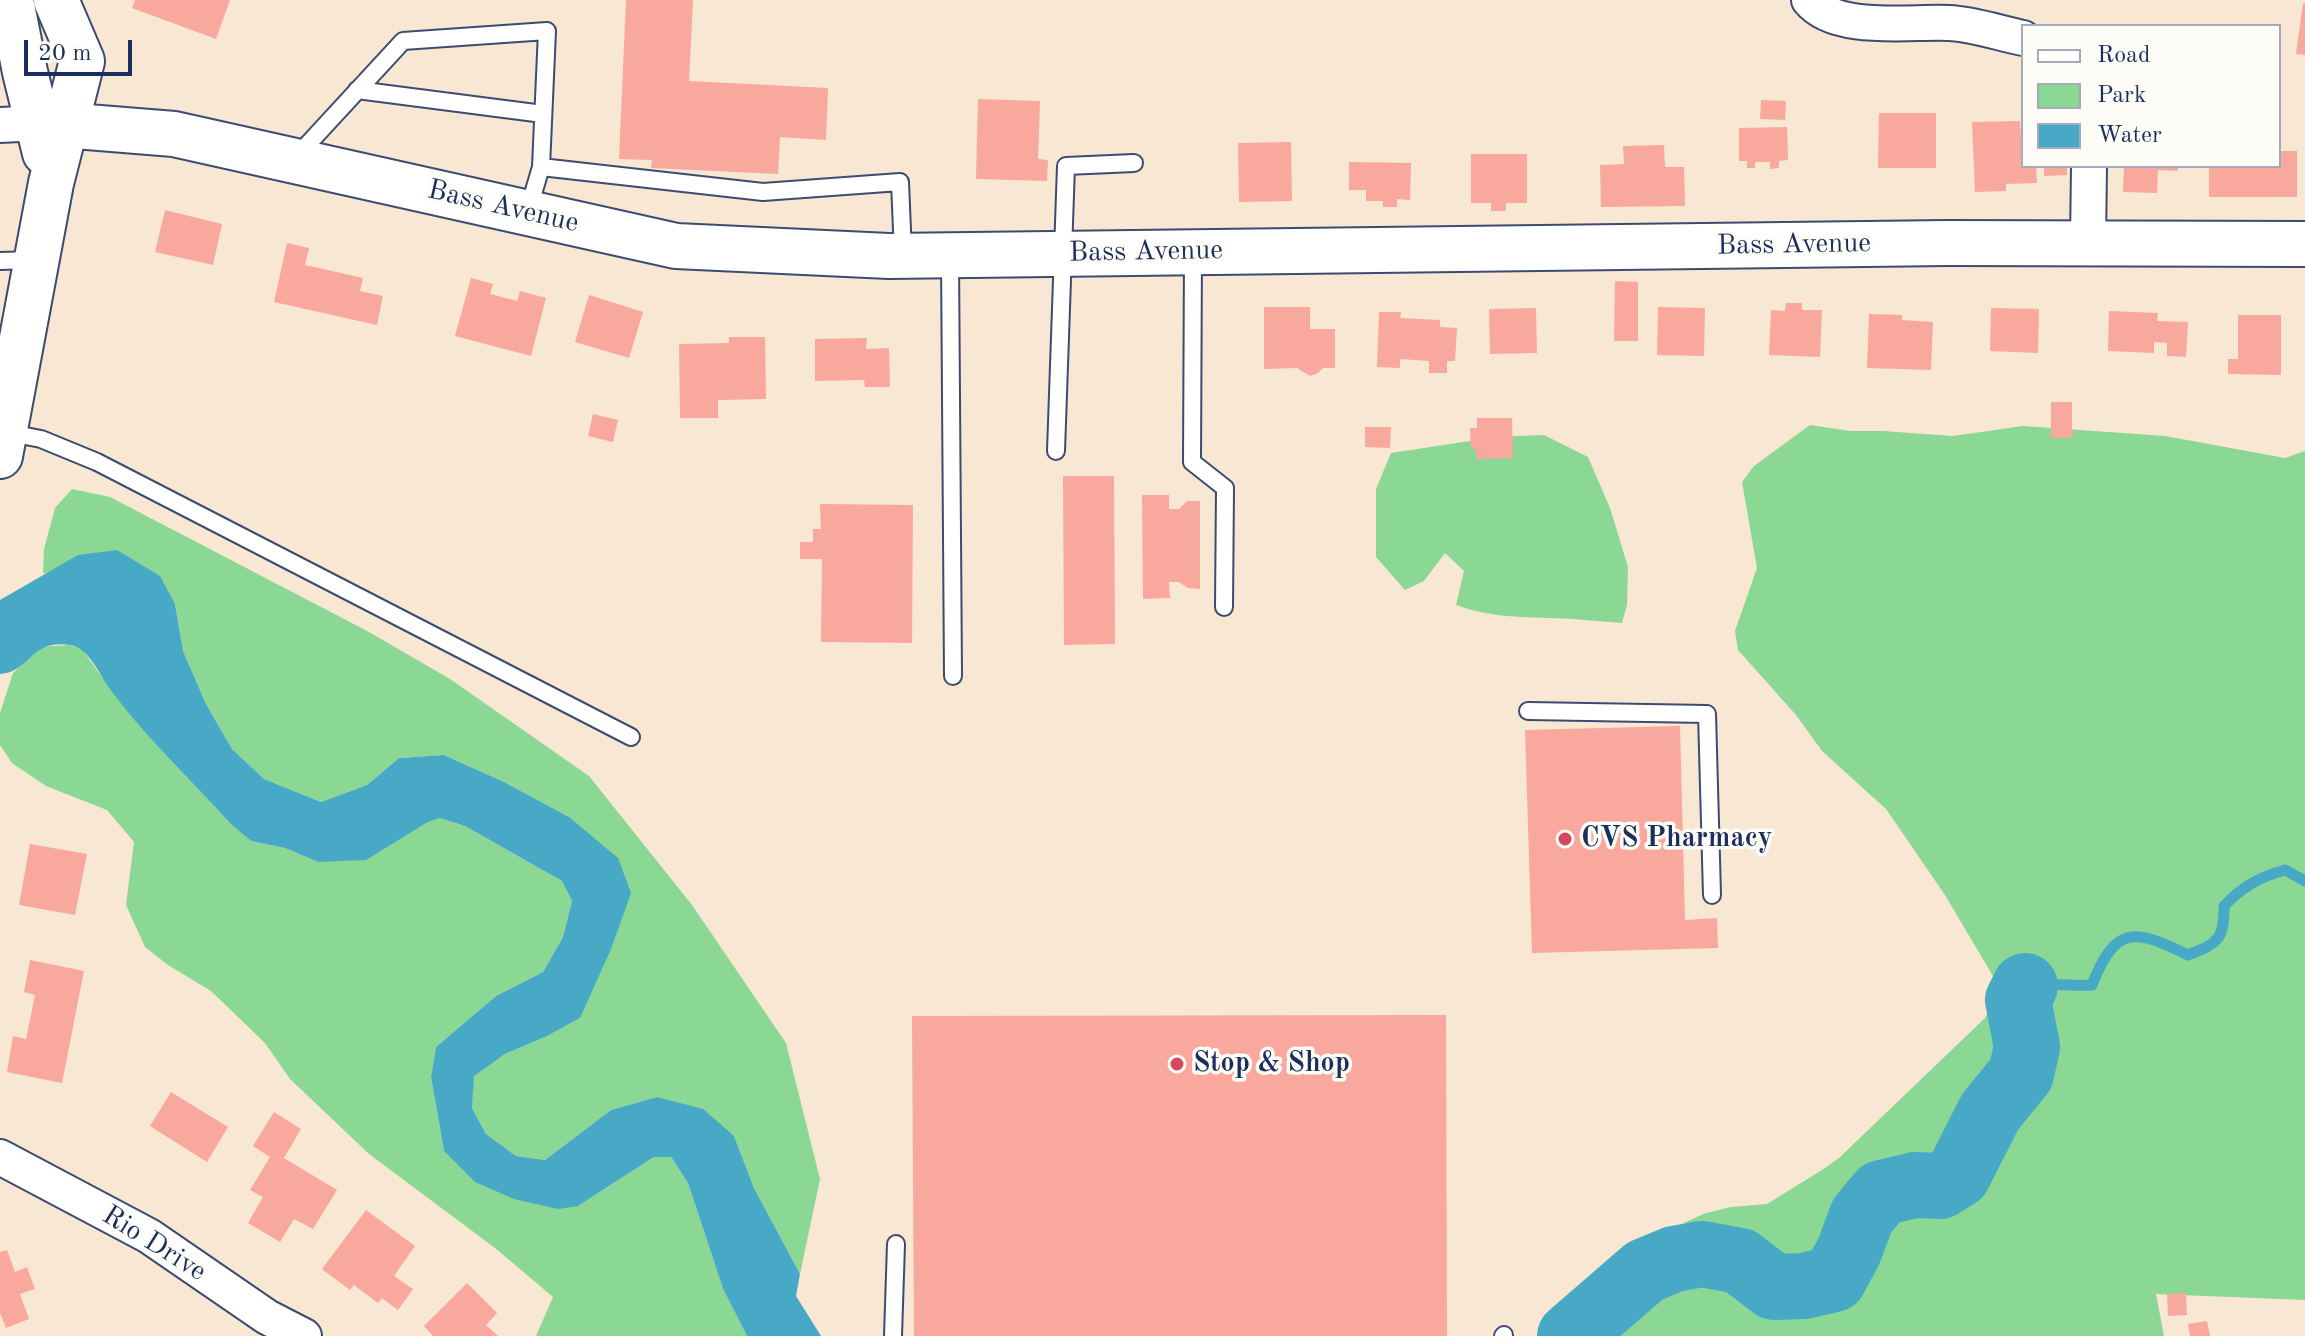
<!DOCTYPE html>
<style>
body{margin:0}
#map{position:relative;width:2305px;height:1336px;overflow:hidden;background:#f8e7d3;font-family:"Old Standard TT",serif}
canvas{display:block}
.legend{position:absolute;left:2021px;top:24px;width:260px;height:144px;box-sizing:border-box;background:#fdfcf7;border:2px solid #a3aaba;margin:0;padding:10px 14px;list-style:none;font-size:24px;color:#1b2f5e}
.legend li{display:flex;align-items:center;gap:16px;height:40px}
.legend b{width:40px;border:2px solid #a3aaba}
.scale{position:absolute;left:24px;top:40px;width:108px;height:36px;box-sizing:border-box;border:4px solid #1b2f5e;border-top:0;padding-left:10px;font-size:24px;line-height:28px;white-space:nowrap;color:#1b2f5e;-webkit-text-stroke:6px #fdfcf7;paint-order:stroke}
</style>
<div id="map">
<canvas width="2305" height="1336"></canvas>
<ul class="legend">
<li><b style="height:10px;background:#fff"></b>Road</li>
<li><b style="height:22px;background:#8bd794"></b>Park</li>
<li><b style="height:22px;background:#48a9c7"></b>Water</li>
</ul>
<div class="scale">20 m</div>
</div>
<script>
const g = document.querySelector('canvas').getContext('2d');
g.lineJoin = 'round';
function paint(path, color) { g.fillStyle = color; g.fill(path, 'evenodd'); }
function strokePath(path, color, width, dash) { g.strokeStyle = color; g.lineWidth = width; g.lineCap = dash ? 'butt' : 'round'; g.setLineDash(dash || []); g.stroke(path); }
function label(font, color, halo, rows, align = 'center') {
  g.font = font + ' "Old Standard TT",serif'; g.lineWidth = 7; g.setLineDash([]); g.textBaseline = 'middle'; g.strokeStyle = halo; g.fillStyle = color; for (const [text, x, y, turn = 0] of rows) {
    g.save(); g.translate(x, y); g.rotate((+turn || 0) * Math.PI / 180); g.textAlign = isNaN(turn) ? turn : align; if (halo) g.strokeText(text, 0, 0); g.fillText(text, 0, 0); g.restore();
  }
}
const green = new Path2D(`
 M1810 425 1850 431H1883L1953 436 2023 426 2165 436 2285 458 2305 451V1300L2156 1294 2164 1336H1556L1557 1320 1593 1282 1628 1250 1703 1214 1731 1207 1767 1204 1822 1170 1839 1158 1985 1018 2000 988 1945 895 1886 809 1822 751 1796 715 1738 650 1735 631 1757 568 1742 482 1754 466Z
 M1544 435 1588 457 1610 508 1628 567 1627 605 1622 623C1606 622 1589 620 1572 619 1530 616 1497 620 1456 605L1464 571 1445 553 1424 581 1405 590 1376 557V489L1391 453 1496 437Z
 M72 489 110 497 369 632 450 679 589 776 692 905 786 1043 820 1179 800 1274 754 1188 734 1136 657 1097 611 1110 545 1160 516 1156 486 1134 472 1108 473 1076 505 1054 547 1036 580 1018 569 817 504 782 444 755 399 758 367 785 321 802 264 779 232 749 206 704 183 651 175 604 43 573 44 549 55 508Z
 M69 645 82 649 117 698 231 823 251 841 285 848 318 862 440 818 465 826 562 881 572 901 563 937 543 972 496 996 436 1047 431 1077 444 1151 578 1206 654 1157H671L688 1183 723 1289 747 1336H536L553 1297 495 1248 369 1154 290 1079 265 1043 211 991 168 965 145 947 126 905 134 842 107 810 46 786 12 763 0 745V713L13 673 40 647Z`);
const water = new Path2D(`
 M117 550 160 576 175 604 183 651 206 704 232 749 264 779 321 802 367 785 399 758 444 755 504 782 569 817 618 858 631 893 611 949 580 1018 547 1036 505 1054 474 1076 472 1108 486 1134 516 1156 545 1160 611 1110 657 1097 703 1109 734 1136 754 1188 800 1274 796 1296 821 1336H747L723 1289 688 1183 671 1157H654L578 1206 558 1209 514 1199 475 1182 444 1151 431 1077 436 1047 496 996 543 972 563 937 572 901 562 881 465 826 440 818 426 823 366 860 318 862 285 848 251 841 231 824C190 778 143 735 107 685 98 671 88 648 70 645 29 639 31 672 0 674V600L78 555Z`);
const stream = new Path2D(`
 M2025 986C2048 981 2069 987 2092 985 2116 924 2135 929 2188 955 2219 943 2224 939 2224 906 2242 887 2259 877 2285 870L2305 881`);
const river = new Path2D(`
 M1570 1336 1645 1271 1674 1259 1702 1254 1740 1261 1774 1287 1804 1286 1834 1279 1849 1251 1862 1216 1881 1193 1915 1185 1940 1186 1958 1175 1990 1112 2021 1074 2027 1047 2018 1000 2025 986`);
const building = new Path2D(`
 M135 0H230L216 39 132 8Z
 M626 0H693L689 81 828 88 826 140 780 137 778 174 651 168 652 160 619 159Z
 M2303 3H2305V55L2296 54Z
 M978 99 1040 101 1038 159 1048 160 1047 181 976 179Z
 M1761 100 1786 101 1785 120 1760 119Z
 M1879 113H1936V168H1878Z
 M2020 121 2023 166H2036L2037 183 2006 184V191L1975 192 1972 122Z
 M1787 127 1788 160 1779 161V168L1770 169V162H1755V168H1747V161H1739V128Z
 M1291 142 1292 201 1239 202 1238 143Z
 M1664 145 1665 167H1684L1685 206 1601 207 1600 165 1624 164 1623 146Z
 M2279 151H2297V197H2209V166H2279Z
 M1471 154H1527V203H1506V211H1491V203H1471Z
 M1349 162 1411 163 1410 200 1397 199V207H1383V201H1366V190H1349Z
 M2044 166H2067V175L2044 176Z
 M2124 166H2178V171L2158 170 2157 193 2123 192Z
 M165 210 222 224 213 265 155 252Z
 M287 243 309 248 305 265 363 278 360 291 383 296 377 325 274 302Z
 M471 278 493 284 490 294 517 301 520 291 546 298 531 356 455 336Z
 M1615 281 1638 282V341H1614Z
 M589 295 643 312 629 358 575 342Z
 M1786 303H1802V310H1822L1820 357 1769 355 1771 310 1785 311Z
 M1264 307H1310V329H1335V368H1323L1318 373 1310 376 1297 368 1264 369Z
 M1658 307 1705 308 1704 356 1657 355Z
 M1536 308 1537 353 1490 354 1489 309Z
 M1991 308 2039 309 2038 353 1990 351Z
 M2109 311 2158 313 2157 321 2188 322 2186 357 2167 356V343L2154 342V353L2108 351Z
 M1379 312H1401L1400 318 1440 320V327L1457 328 1455 361H1447V373H1429V361L1400 359V368L1377 367Z
 M1869 314 1902 315V320L1933 322 1931 370 1867 368Z
 M2238 315H2281V375L2228 374V359H2238Z
 M729 337H765L766 399 718 400V418H680L679 344 729 343Z
 M867 338 866 349 889 348 890 387H865L864 380 815 381V339Z
 M2051 402H2072V438H2051Z
 M593 414 618 420 613 442 588 436Z
 M1477 418H1512L1513 458 1476 459V449H1471L1470 428H1477Z
 M1365 427H1391L1390 448 1365 447Z
 M1063 476H1114L1115 644 1064 645Z
 M1142 495H1169V509H1179L1187 501H1200V589L1188 588 1179 582H1169L1170 598 1143 599Z
 M820 504 913 505 912 643 821 642 822 559H800V542H813V529H821Z
 M1680 726 1685 920 1717 918 1718 948 1532 953 1525 730Z
 M30 844 87 854 75 915 19 905Z
 M30 960 84 971 62 1083 7 1072 13 1036 26 1039 35 995 24 992Z
 M1446 1015 1447 1336H914L912 1016Z
 M171 1092 228 1127 207 1162 150 1126Z
 M274 1112 301 1129 284 1158 337 1190 313 1229 294 1219 280 1242 248 1223 263 1197 250 1190 270 1157 253 1146Z
 M366 1210 415 1246 394 1276 413 1289 398 1310 382 1298 378 1303 354 1285 350 1290 322 1269Z
 M7 1250 15 1272 27 1267 35 1289 20 1294 29 1319 6 1328 0 1313V1252Z
 M467 1283 497 1313 486 1325 498 1336H433L424 1326Z
 M2186 1293 2187 1315 2168 1316 2167 1294Z
 M2207 1321 2210 1336H2190L2188 1324Z`);
const lane = new Path2D(`
 M357 90 543 114
 M296 157 403 41 547 31 541 167 528 211
 M541 167 763 192 900 182 903 254
 M1193 254 1192 462 1225 488 1224 607
 M950 256 953 676
 M0 261 34 260
 M5 432 41 439 97 462 631 737
 M1056 451 1066 166 1134 163
 M1528 711 1707 714 1712 895
 M893 1336 896 1244
 M1503 1336 1504 1335`);
const street = new Path2D(`
 M1809 0C1836 33 1911 21 1949 23 1973 24 1999 33 2023 38
 M0 125 38 123
 M2088 243 2089 166
 M0 1157 149 1236 267 1317 304 1336`);
const secondary = new Path2D(`
 M11 0 25 72 45 153
 M38 123 174 134 676 246 889 256 1947 243 2305 244
 M0 456 51 183 82 61 56 0`);
const markers = [
 [1565,839,8,"#d1495b"],
 [1177,1064,8,"#d1495b"]
];
const streetNames = [
 ["Bass Avenue",503,207,13],
 ["Bass Avenue",1794,245,-1],
 ["Bass Avenue",1146,252,-1],
 ["Rio Drive",154,1244,32]
];
const poiNames = [
 ["CVS Pharmacy",1581,839],
 ["Stop & Shop",1193,1064]
];
paint(green, '#8bd794');
paint(water, '#48a9c7');
strokePath(stream, '#48a9c7', 11);
strokePath(river, '#48a9c7', 66);
paint(building, '#f8a89d');
strokePath(lane, '#3c4b70', 20);
strokePath(street, '#3c4b70', 38);
strokePath(secondary, '#3c4b70', 48);
strokePath(lane, '#fff', 16);
strokePath(street, '#fff', 34);
strokePath(secondary, '#fff', 44);
for (const [x, y, r, color] of markers) { const dot = new Path2D(); dot.arc(x, y, r, 0, 2 * Math.PI); g.fillStyle = color; g.fill(dot); strokePath(dot, '#fdfcf7', 3); }
label('28px', '#1b2f5e', '#fdfcf7', streetNames);
label('bold 28px', '#1b2f5e', '#fdfcf7', poiNames, 'left');
</script>
